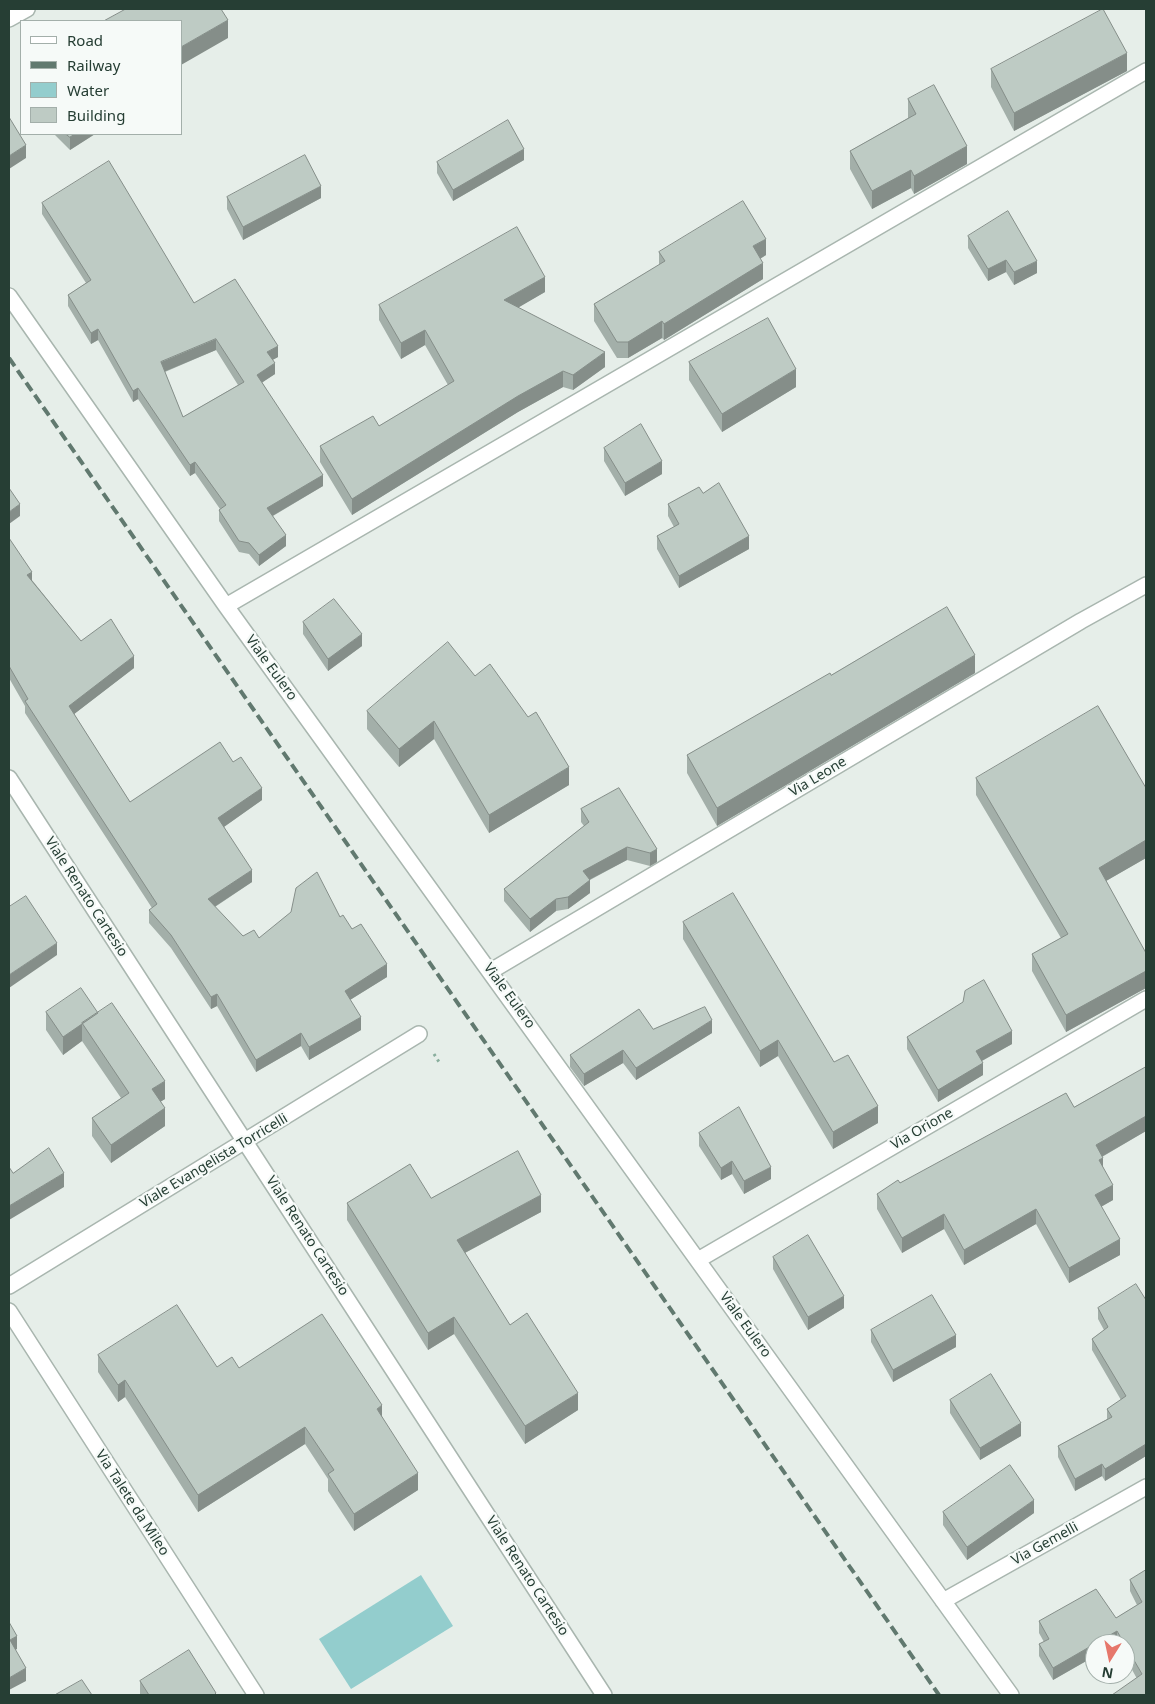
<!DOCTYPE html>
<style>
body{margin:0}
#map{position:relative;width:1155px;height:1704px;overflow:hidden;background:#e6eee9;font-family:"Noto Sans",sans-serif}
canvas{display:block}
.frame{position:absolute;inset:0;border:10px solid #263e34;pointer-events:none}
.legend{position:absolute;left:20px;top:20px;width:162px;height:115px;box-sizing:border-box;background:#f6faf8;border:1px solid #a3afaa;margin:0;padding:6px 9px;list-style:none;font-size:15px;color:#263e34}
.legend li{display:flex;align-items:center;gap:10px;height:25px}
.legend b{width:25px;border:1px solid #a3afaa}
.north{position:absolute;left:1085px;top:1634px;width:50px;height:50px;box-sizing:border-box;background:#f6faf8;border:1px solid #a3afaa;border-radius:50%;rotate:190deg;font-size:14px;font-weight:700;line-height:20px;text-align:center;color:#263e34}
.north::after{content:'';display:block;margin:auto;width:18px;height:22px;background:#e6776b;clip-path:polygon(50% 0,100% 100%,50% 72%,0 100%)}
</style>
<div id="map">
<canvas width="1155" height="1704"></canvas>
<div class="frame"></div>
<ul class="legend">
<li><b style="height:6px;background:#fff"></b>Road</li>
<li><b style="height:6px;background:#61796f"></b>Railway</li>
<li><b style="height:14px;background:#93cdcd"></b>Water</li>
<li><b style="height:14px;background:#becbc4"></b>Building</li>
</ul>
<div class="north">N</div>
</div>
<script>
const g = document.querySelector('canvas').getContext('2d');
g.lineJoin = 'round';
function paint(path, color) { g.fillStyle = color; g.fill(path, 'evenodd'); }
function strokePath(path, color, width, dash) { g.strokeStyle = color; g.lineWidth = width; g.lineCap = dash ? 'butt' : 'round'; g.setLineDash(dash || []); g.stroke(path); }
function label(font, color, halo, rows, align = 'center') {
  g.font = font + ' "Noto Sans",sans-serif'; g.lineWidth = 4.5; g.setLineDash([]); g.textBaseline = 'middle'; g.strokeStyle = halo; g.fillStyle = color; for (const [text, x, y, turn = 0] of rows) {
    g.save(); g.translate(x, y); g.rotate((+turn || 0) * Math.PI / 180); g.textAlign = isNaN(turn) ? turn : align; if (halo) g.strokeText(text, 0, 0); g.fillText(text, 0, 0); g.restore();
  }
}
const water = new Path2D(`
 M421 1575 453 1626 351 1689 319 1639Z`);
const path = new Path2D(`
 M434 1054 439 1062`);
const street = new Path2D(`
 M9 19 27 9
 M9 296 226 606 1011 1695
 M226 606 1146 71
 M9 778 604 1695
 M491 971 1081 621 1146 585
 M698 1260 1146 999
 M9 1286 419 1034
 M9 1311 256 1695
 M943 1601 1146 1487`);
const rail = new Path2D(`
 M9 358 939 1695`);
const wall = new Path2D(`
 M991 69 1127 71 1014 131 991 87Z
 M908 99 967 164 914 194 911 188 872 209 850 169V151L908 118Z
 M54 134H95L70 150Z
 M524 160 453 201 437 173V162Z
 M227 197 321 198 243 240 227 209Z
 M42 203 278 357 272 360 275 374 262 382 323 486 273 516 286 546 259 566 249 554 239 552 219 521V510L220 509 195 473 190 476 138 399 133 402 98 340 91 344 68 306V295L86 283 42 214ZM216 350 238 385 183 417 165 372Z
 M968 236 1037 273 1014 285 1006 272 988 281 968 248Z
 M659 252 766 255 760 259 763 279 664 340 662 338 628 358H617L594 321V304L659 265Z
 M545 292 518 307 605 367 573 390 563 387 518 412 352 515 320 462V446L379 426 448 385 425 345 401 359 379 320V305Z
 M689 362 796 387 722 432 689 380Z
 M604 448 662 474 625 496 604 461Z
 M703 493 749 549 679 588 657 549V536L674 527 668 516V504Z
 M9 538 32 580 81 641 134 668 74 714 130 802 233 762 262 800 224 827 252 882 215 907 243 936 259 938 340 917 352 929 387 977 350 1000 361 1030 309 1060 301 1046 256 1072 217 1006 211 1009 171 948 149 923V910L152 908 25 713V706L9 678Z
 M303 622 362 646 328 671 303 634Z
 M975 673 717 826 687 773V755L831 675Z
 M475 676 569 785 489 833 434 739 399 767 367 729V711Z
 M976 778 1146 788V858L1106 881 1146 953V988L1066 1032 1032 971V954L1061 938 976 795Z
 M619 788 657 862 650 866 627 860 590 880V893L568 909 556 911 530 932 504 901V889L584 826 581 822V809Z
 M683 922 834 1062 878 1123 833 1149 778 1056 760 1067 683 939Z
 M46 1012 98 1013 165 1099 161 1101 165 1126 111 1163 92 1136V1118L121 1098 82 1041 63 1055 46 1030Z
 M653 1029 712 1033 636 1080 623 1063 584 1086 570 1067V1055Z
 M907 1037 1012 1044 982 1061 983 1075 938 1102 907 1049Z
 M1146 1067V1131L1102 1157 1103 1167 1113 1200 1101 1207 1120 1255 1069 1283 1036 1224 964 1265 944 1229 902 1253 877 1209V1194L900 1183 1074 1107Z
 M699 1133 771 1179 744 1194 732 1174 721 1180 699 1146Z
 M431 1198 541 1212 465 1253 510 1325 578 1410 525 1444 454 1334 428 1350 347 1220V1203Z
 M773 1257 844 1308 808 1330 773 1269Z
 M1146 1300V1456L1105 1481 1102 1476 1075 1491 1058 1457V1446L1107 1419V1409L1121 1400 1092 1350V1339L1104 1330 1098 1319V1308Z
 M871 1330 956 1347 893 1382 871 1342Z
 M98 1355 217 1367 239 1368 382 1417 418 1490 354 1531 328 1491V1479L305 1444 198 1512 125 1397 118 1402 98 1372Z
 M950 1400 1021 1436 980 1460 950 1413Z
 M943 1512 1034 1513 967 1560 943 1525Z
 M1146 1570V1695L1125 1657V1644H1118L1117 1643 1095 1644V1656L1053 1680 1039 1656V1644L1044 1642 1039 1633V1621L1116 1618 1137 1605 1130 1591V1580Z
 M140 1681 216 1695H140Z`);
const shadedWall = new Path2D(`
 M228 20V38L181 65V47Z
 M1127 53V71L1014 131V113Z
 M75 134H95L70 150V137Z
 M26 145V158L9 169V156Z
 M967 146V164L914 194V176Z
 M524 149V160L453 201V190Z
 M911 170V188L872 209V191Z
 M321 186V198L243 240V227Z
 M766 239V255L753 263V246Z
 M1006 260V272L988 281V269Z
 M1037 261V273L1014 285V272Z
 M763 263V279L664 340V324Z
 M545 277V292L504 316V300Z
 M662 321V338L628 358V342Z
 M98 329V340L91 344V333Z
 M425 330V345L401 359V343Z
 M216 339V350L161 373V362Z
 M278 346V357L267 363V352Z
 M605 352V367L573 390V375Z
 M275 363V374L257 386V375Z
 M796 369V387L722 432V414Z
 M563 371V387L518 412 352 515V499L518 396Z
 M138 388V399L133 402V391Z
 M662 461V474L625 496V483Z
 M195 462V473L190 476V465Z
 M323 475V486L267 519V508Z
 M20 504V516L9 524V512Z
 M286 535V546L259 566V555Z
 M749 536V549L679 588V576Z
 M32 572V584L27 575Z
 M362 634V646L328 671V659Z
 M975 655V673L717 826V808Z
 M134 656V668L69 718V706Z
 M434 721V739L399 767V749Z
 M569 767V785L489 833V815Z
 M262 788V800L218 831V818Z
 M1146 840V858L1099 885V868Z
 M627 847V860L583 883V871Z
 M657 849V862L650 866V853Z
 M252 870V882L208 911V899Z
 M590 880V893L568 909V897Z
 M556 899V911L530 932V919Z
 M57 943V955L9 988V975Z
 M387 964V977L345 1003V991Z
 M1146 971V988L1066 1032V1015Z
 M217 994V1006L211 1009V997Z
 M98 1013 82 1023V1041L63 1055V1037Z
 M361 1017V1030L309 1060V1047Z
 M712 1020V1033L636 1080V1068Z
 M1012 1031V1044L976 1064V1051Z
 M301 1033V1046L256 1072V1060Z
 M778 1040V1056L760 1067V1051Z
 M623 1050V1063L584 1086V1074Z
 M983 1063V1075L938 1102V1090Z
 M165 1081V1099L152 1107V1089Z
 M878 1106V1123L833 1149V1132Z
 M165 1108V1126L111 1163V1145Z
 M1146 1116V1131L1096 1160V1145Z
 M1103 1158V1173L1099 1160Z
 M732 1161V1174L721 1180V1168Z
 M771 1167V1179L744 1194V1181Z
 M64 1173V1187L9 1220V1206Z
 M1113 1185V1200L1095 1210V1195Z
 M541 1195V1212L457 1257V1240Z
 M1036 1209V1224L964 1265V1250Z
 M944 1214V1229L902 1253V1238Z
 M1120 1239V1255L1069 1283V1268Z
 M844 1296V1308L808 1330V1317Z
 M454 1317V1334L428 1350V1333Z
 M956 1335V1347L893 1382V1370Z
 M125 1380V1397L118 1402V1385Z
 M578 1393V1410L525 1444V1426Z
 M382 1405V1422L377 1409Z
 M1021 1423V1436L980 1460V1448Z
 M305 1427V1444L198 1512V1495Z
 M1146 1444V1456L1105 1481V1469Z
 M1102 1464V1476L1075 1491V1479Z
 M418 1473V1490L354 1531V1514Z
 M1034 1500V1513L967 1560V1547Z
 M1117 1631V1643L1116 1644H1095Z
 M17 1636V1649L10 1653V1640Z
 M1095 1644V1656L1053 1680V1668Z
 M26 1668V1681L9 1690V1678Z`);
const building = new Path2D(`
 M126 9H221L228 20 181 47V21H104Z
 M1103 9 1127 53 1014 113 991 69Z
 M934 85 967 146 914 176 911 170 872 191 850 151 916 114 908 99Z
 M9 117 26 145 9 156Z
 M508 120 524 149 453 190 437 162Z
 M66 134H75L70 137Z
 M305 155 321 186 243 227 227 197Z
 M109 161 194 303 235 279 278 346 267 352 275 363 257 375 323 475 267 508 286 535 259 555 249 543 239 541 219 510 226 505 195 462 190 465 138 388 133 391 98 329 91 333 68 295 91 280 42 203ZM216 339 244 382 183 417 161 362Z
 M743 201 766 239 753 246 763 263 664 324 662 321 628 342H617L594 304 665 261 659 252Z
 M1008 211 1037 261 1014 272 1006 260 988 269 968 236Z
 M517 227 545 277 504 300 605 352 573 375 563 371 518 396 352 499 320 446 373 416 379 426 454 381 425 330 401 343 379 305Z
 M768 318 796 369 722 414 689 362Z
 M641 424 662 461 625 483 604 448Z
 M719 483 749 536 679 576 657 536 679 524 668 504 699 487 703 493Z
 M9 488 20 504 9 512Z
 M9 538 32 572 27 575 81 641 111 619 134 656 69 706 130 802 220 742 233 762 241 757 262 788 218 818 252 870 208 899 243 936 254 930 259 938 291 912 296 888 317 872 340 917 343 915 352 929 361 924 387 964 345 991 361 1017 309 1047 301 1033 256 1060 217 994 211 997 171 935 149 910 157 904 25 701 28 699 9 666Z
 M334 599 362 634 328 659 303 622Z
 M947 607 975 655 717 808 687 755 830 673 831 675Z
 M448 642 475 676 490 664 528 717 536 712 569 767 489 815 434 721 399 749 367 711Z
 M1098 706 1146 788V840L1099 868 1146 953V971L1066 1015 1032 954 1068 934 976 778Z
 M619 788 657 849 650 853 627 847 583 871 590 880 568 897 556 899 530 919 504 889 589 822 581 809Z
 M733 893 834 1062 848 1055 878 1106 833 1132 778 1040 760 1051 683 922Z
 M26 896 57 943 9 975V907Z
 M984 980 1012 1031 976 1051 983 1063 938 1090 907 1037 963 1002 965 991Z
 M81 988 98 1013 63 1037 46 1012Z
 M112 1003 165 1081 152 1089 165 1108 111 1145 92 1118 129 1093 82 1023Z
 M705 1007 712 1020 636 1068 623 1050 584 1074 570 1055 639 1009 653 1029Z
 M1146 1067V1116L1096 1145 1103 1158 1099 1160 1113 1185 1095 1195 1120 1239 1069 1268 1036 1209 964 1250 944 1214 902 1238 877 1194 898 1180 900 1183 1066 1093 1074 1107Z
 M739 1107 771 1167 744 1181 732 1161 721 1168 699 1133Z
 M49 1148 64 1173 9 1206V1167L13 1173Z
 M518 1151 541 1195 457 1240 510 1325 527 1313 578 1393 525 1426 454 1317 428 1333 347 1203 410 1164 431 1198Z
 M808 1235 844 1296 808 1317 773 1257Z
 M1136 1284 1146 1300V1444L1105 1469 1102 1464 1075 1479 1058 1446 1112 1417 1107 1409 1126 1396 1092 1339 1108 1327 1098 1308Z
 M932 1295 956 1335 893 1370 871 1330Z
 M177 1305 217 1367 232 1357 239 1368 322 1314 382 1405 377 1409 418 1473 354 1514 328 1474 334 1470 305 1427 198 1495 125 1380 118 1385 98 1355Z
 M991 1374 1021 1423 980 1448 950 1400Z
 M1010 1465 1034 1500 967 1547 943 1512Z
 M1146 1570V1695H1112L1142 1674 1117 1631 1053 1668 1039 1644 1049 1639 1039 1621 1096 1589 1116 1618 1142 1602 1130 1580Z
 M9 1622 17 1636 10 1640 26 1668 9 1678Z
 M189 1650 216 1693 214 1695H149L140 1681Z
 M82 1680 92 1695H55Z`);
const streetNames = [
 ["Viale Eulero",271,668,54],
 ["Via Leone",818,777,-31],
 ["Viale Renato Cartesio",86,897,57],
 ["Viale Eulero",509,996,54],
 ["Via Orione",922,1129,-30],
 ["Viale Evangelista Torricelli",214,1161,-31],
 ["Viale Renato Cartesio",307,1236,57],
 ["Viale Eulero",745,1325,54],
 ["Via Talete da Mileo",132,1503,57],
 ["Via Gemelli",1045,1544,-29],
 ["Viale Renato Cartesio",527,1576,57]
];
paint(water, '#93cdcd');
strokePath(street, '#a9b6af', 18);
strokePath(path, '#89ae9d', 3, [2.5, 4]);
strokePath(street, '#fff', 15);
strokePath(rail, '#61796f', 4, [10, 5]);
paint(wall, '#a3afa9');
paint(shadedWall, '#858e89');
paint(building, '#becbc4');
strokePath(building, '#858e89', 1);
label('14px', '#263e34', '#f6faf8', streetNames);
</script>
